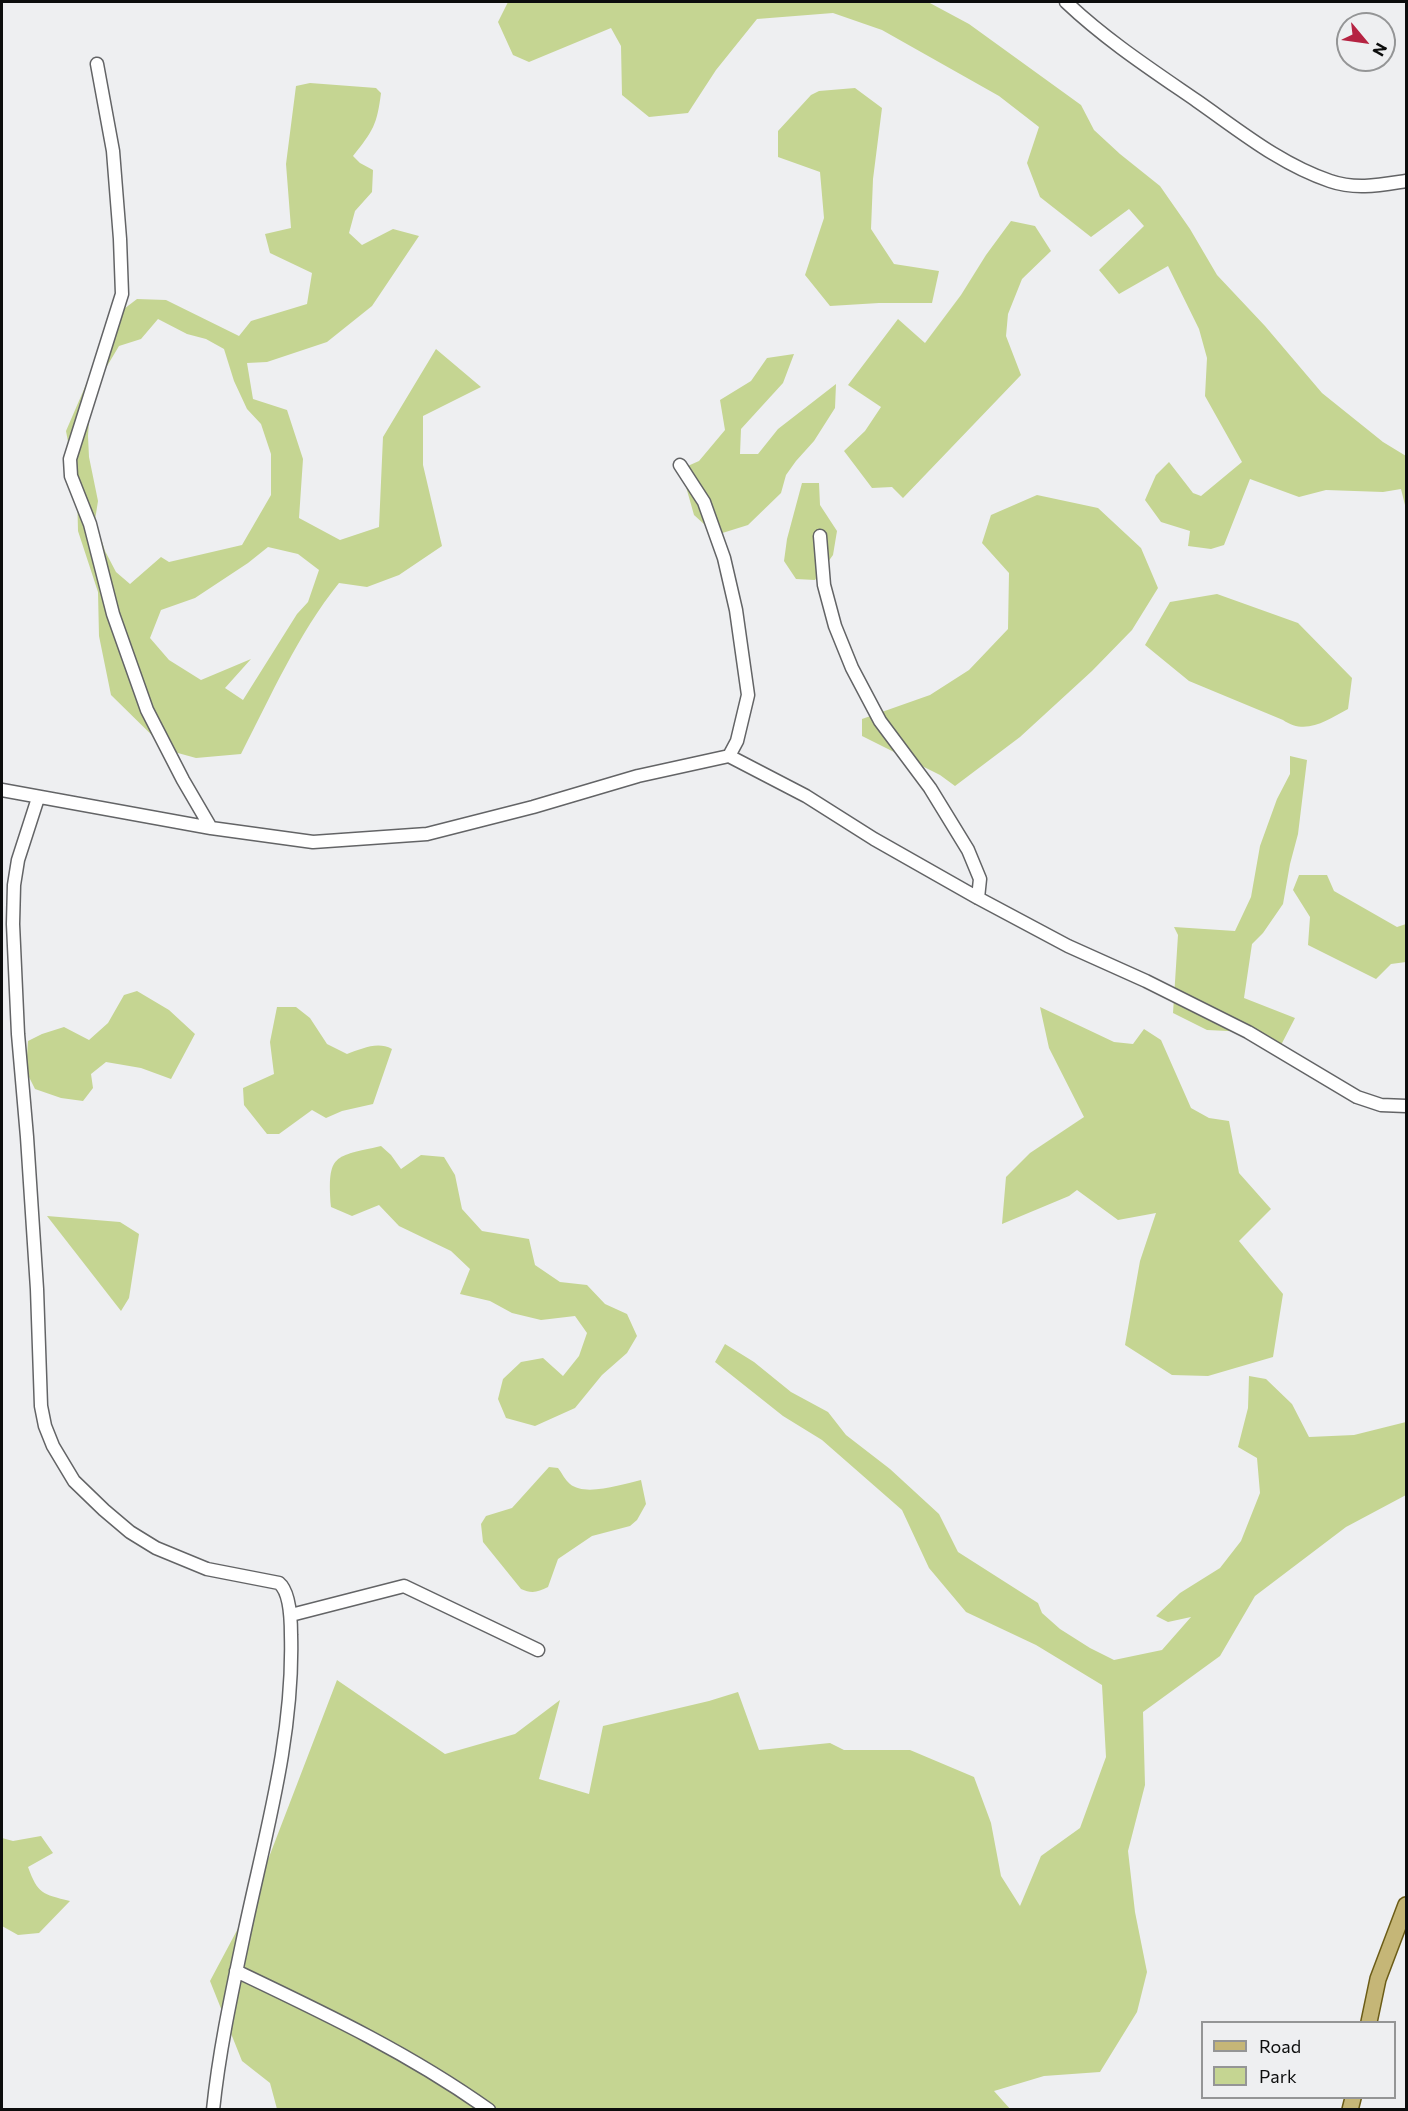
<!DOCTYPE html>
<style>
body{margin:0}
#map{position:relative;width:1408px;height:2111px;overflow:hidden;background:#eeeff1;font-family:Commissioner,sans-serif}
canvas{display:block}
.frame{position:absolute;inset:0;border:3px solid #0c0d0d;pointer-events:none}
.legend{position:absolute;left:1201px;top:2021px;width:195px;height:78px;box-sizing:border-box;background:#eeeff1;border:2px solid #949596;margin:0;padding:8px 10px;list-style:none;font-size:18px;color:#0c0d0d}
.legend li{display:flex;align-items:center;gap:12px;height:30px}
.legend b{width:30px;border:2px solid #949596}
.north{position:absolute;left:1336px;top:12px;width:60px;height:60px;box-sizing:border-box;background:#eeeff1;border:2px solid #949596;border-radius:50%;rotate:119deg;font-size:16px;font-weight:700;line-height:24px;text-align:center;color:#0c0d0d}
.north::after{content:'';display:block;margin:auto;width:21px;height:27px;background:#b52342;clip-path:polygon(50% 0,100% 100%,50% 72%,0 100%)}
</style>
<div id="map">
<canvas width="1408" height="2111"></canvas>
<div class="frame"></div>
<ul class="legend">
<li><b style="height:8px;background:#c5b677"></b>Road</li>
<li><b style="height:16px;background:#c5d592"></b>Park</li>
</ul>
<div class="north">N</div>
</div>
<script>
const g = document.querySelector('canvas').getContext('2d');
g.lineJoin = 'round';
function paint(path, color) { g.fillStyle = color; g.fill(path, 'evenodd'); }
function strokePath(path, color, width, dash) { g.strokeStyle = color; g.lineWidth = width; g.lineCap = dash ? 'butt' : 'round'; g.setLineDash(dash || []); g.stroke(path); }
const green = new Path2D(`
 M508 2H928L969 24 1081 105 1094 130 1120 154 1160 186 1190 229 1217 275 1265 326 1322 393 1383 442 1406 456V509L1401 489 1383 492 1326 490 1299 497 1250 479 1224 545 1211 549 1188 546 1190 531 1161 522 1145 500 1156 475 1169 462 1193 493 1201 496 1242 462 1205 396 1207 358 1199 329 1168 266 1119 294 1099 270 1144 226 1129 209 1091 237 1040 197 1027 163 1039 127 999 96 882 30 833 13 757 19 716 70 688 113 649 117 622 95 621 46 611 28 529 62 513 55 498 22Z
 M310 83 376 88 381 93C377 125 373 131 353 156L360 163 373 170 372 192 355 211 349 233 362 245 393 229 419 236 372 306 327 342 267 362 247 363 253 399 287 410 303 459 299 518 340 540 379 527 383 437 436 349 481 387 423 416V465L442 546 399 575 367 587 339 583C298 634 271 696 241 754L196 758 167 750 111 695 99 636 98 592 78 531 77 490 66 431 116 315 137 299 166 300 239 336 251 321 307 304 312 273 270 253 265 234 291 228 286 164 296 86ZM158 319 187 334 206 339 224 349 234 381 247 409 261 424 271 454V495L242 545 169 562 161 557 130 584 116 572 105 551 95 520 98 501 89 457 88 436 91 393 119 346 141 339ZM268 547 298 554 319 570 308 602 297 614 243 700 225 688 251 659 201 680 169 660 150 638 161 610 195 598 248 563Z
 M855 88 882 108 873 179 871 229 894 264 939 271 932 303H879L830 306 805 275 824 218 820 172 778 157V131L811 95 819 91Z
 M1011 221 1035 226 1051 251 1022 279 1008 314 1006 336 1021 375 903 498 892 487 872 488 844 451 865 431 881 407 848 385 898 319 925 343 961 295 986 255Z
 M794 354 783 383 741 429 740 454H758L778 429 836 384 835 408 814 441 796 461 786 475 781 493 748 525 716 535 694 515 681 469 699 461 725 430 720 400 751 381 767 358Z
 M802 483H819L820 505 837 531 833 555 815 580 796 579 784 561 787 539Z
 M1037 495 1098 508 1141 548 1158 588 1132 630 1092 671 1020 737 955 786 940 775 862 736V719L930 695 969 670 1008 629 1009 573 982 543 991 515Z
 M1217 594 1298 623 1352 678 1348 709C1327 720 1306 736 1283 720L1189 681 1145 645 1170 602Z
 M1290 756 1307 760 1298 834 1290 864 1283 904 1263 933 1252 944 1244 998 1295 1018 1280 1047 1248 1032 1207 1030 1173 1013 1178 935 1174 927 1235 931 1251 897 1260 846 1277 799 1290 774Z
 M1299 875H1327L1334 891 1397 927 1406 924V962L1391 964 1376 979 1308 945 1310 917 1293 890Z
 M137 991 169 1010 195 1034 171 1079 141 1068 106 1062 91 1074 93 1088 83 1101 61 1098 35 1089 26 1071 28 1041 42 1034 64 1027 89 1040 108 1023 124 995Z
 M277 1007H296L310 1018 327 1044 347 1054C362 1049 377 1041 392 1049L373 1104 342 1111 326 1118 312 1110 279 1134H267L244 1105 243 1088 274 1074 270 1042Z
 M1040 1007 1114 1042 1133 1044 1144 1029 1161 1040 1191 1108 1209 1118 1229 1121 1239 1173 1271 1209 1239 1241 1283 1294 1273 1357 1208 1376 1172 1375 1125 1345 1140 1261 1156 1213 1118 1220 1077 1190 1069 1196 1002 1224 1006 1177 1030 1153 1084 1117 1049 1048Z
 M381 1146 391 1155 401 1169 421 1155 444 1157 455 1175 462 1209 482 1231 529 1239 535 1265 560 1282 587 1285 605 1304 627 1314 637 1336 627 1353 602 1375 575 1408 535 1426 506 1418 498 1399 503 1379 521 1362 543 1358 563 1376 579 1356 587 1333 575 1316 541 1320 512 1313 490 1301 460 1294 470 1269 451 1251 399 1226 379 1205 352 1216 331 1207C327 1153 334 1157 381 1146Z
 M47 1216 120 1222 139 1234 129 1298 121 1311Z
 M725 1344 754 1362 791 1392 828 1412 846 1435 890 1469 939 1514 958 1552 1038 1603 1042 1613 1060 1629 1090 1648 1114 1660 1162 1650 1191 1617 1168 1622 1156 1616 1180 1593 1220 1568 1241 1541 1260 1493 1257 1458 1238 1447 1248 1408 1249 1376 1266 1379 1292 1404 1309 1437 1354 1435 1406 1422V1495L1346 1527 1255 1596 1220 1656 1143 1712 1145 1785 1128 1851 1135 1912 1147 1972 1137 2012 1100 2072 1044 2076 994 2091 1011 2110 277 2109 270 2083 242 2061 210 1981 251 1904 337 1680 445 1754 515 1734 560 1700 539 1779 589 1794 603 1726 709 1701 738 1692 759 1750 830 1743 844 1750H910L974 1777 991 1823 1001 1876 1020 1906 1041 1856 1080 1828 1106 1757 1102 1685 1036 1645 966 1612 929 1568 902 1510 822 1440 783 1416 715 1362Z
 M549 1467 558 1468C562 1473 565 1480 570 1484 585 1497 623 1484 641 1480L646 1504 637 1520 630 1526 592 1536 558 1559 548 1587C538 1592 532 1594 521 1589L483 1542 481 1524 486 1516 512 1508Z
 M41 1836 53 1853 28 1867C38 1894 42 1894 70 1901L39 1933 18 1935 2 1926V1838L13 1841Z`);
const minor = new Path2D(`
 M1066 2C1106 40 1152 70 1197 101 1240 131 1280 164 1330 181 1356 190 1380 185 1406 181
 M97 64 113 151 120 239 122 294 70 459 71 476 90 524 113 614 147 710 183 780 211 828
 M680 465 704 502 724 558 736 610 748 695 737 741 729 756
 M820 536 824 585 835 626 852 668 880 721 930 788 968 850 980 879 978 898
 M2 790 211 828 313 842 427 834 533 807 638 776 729 756 806 796 874 839 978 898 1068 946 1146 981 1248 1032 1357 1097 1381 1105 1406 1106
 M38 798 18 860 14 885 13 924 18 1034 27 1137 37 1289 41 1406 45 1426 53 1446 74 1481 104 1510 130 1532 156 1548 207 1569 279 1583C290 1592 291 1621 291 1635 294 1739 264 1838 243 1939 231 1996 219 2052 213 2110
 M291 1615 404 1586 538 1650
 M236 1971C324 2013 409 2053 489 2110`);
const major = new Path2D(`
 M1369 2022 1378 1979 1406 1905
 M1350 2110 1353 2098`);
paint(green, '#c5d592');
strokePath(minor, '#636466', 15);
strokePath(major, '#6b5c17', 18);
strokePath(minor, '#fff', 12);
strokePath(major, '#c5b677', 15);
</script>
